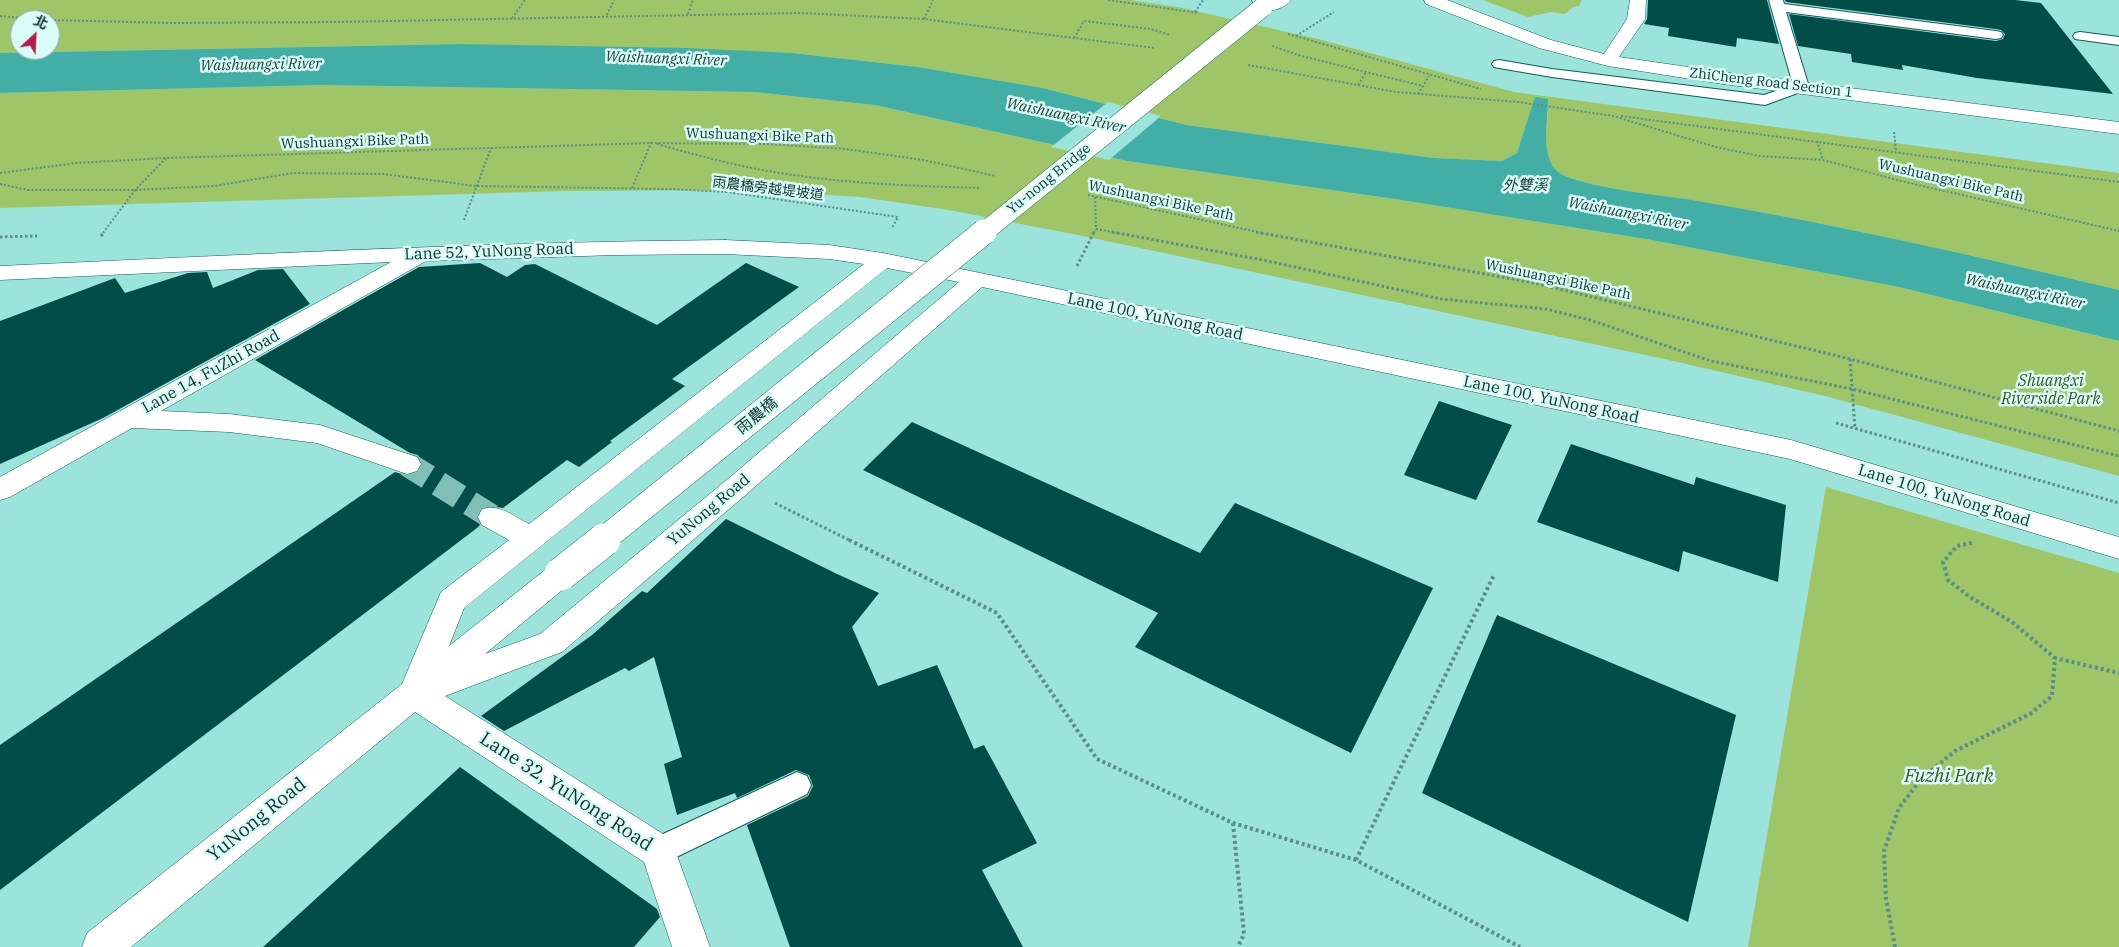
<!DOCTYPE html>
<meta charset="utf-8">
<style>
body{margin:0}
#map{position:relative;width:2119px;height:947px;overflow:hidden;background:#9be3db;font-family:"IBM Plex Serif","Noto Sans TC",serif}
canvas{display:block}
.north{position:absolute;left:10px;top:10px;width:50px;height:50px;box-sizing:border-box;background:#d9fcf8;border:1px solid #89aaa7;border-radius:50%;rotate:25deg;font-size:14px;font-weight:700;line-height:20px;text-align:center;color:#12302e}
.north::after{content:'';display:block;margin:auto;width:18px;height:22px;background:#ae1d4e;clip-path:polygon(50% 0,100% 100%,50% 72%,0 100%)}
</style>
<div id="map">
<canvas width="2119" height="947"></canvas>
<div class="north">北</div>
</div>
<script>
const g = document.querySelector('canvas').getContext('2d');
g.lineJoin = 'round';
function paint(path, color) { g.fillStyle = color; g.fill(path, 'evenodd'); }
function strokePath(path, color, width, dash) { g.strokeStyle = color; g.lineWidth = width; g.lineCap = dash ? 'butt' : 'round'; g.setLineDash(dash || []); g.stroke(path); }
function label(font, color, halo, rows, align = 'center') {
  g.font = font + ' "IBM Plex Serif","Noto Sans TC",serif'; g.lineWidth = 5; g.setLineDash([]); g.textBaseline = 'middle'; g.strokeStyle = halo; g.fillStyle = color; for (const [text, x, y, turn = 0] of rows) {
    g.save(); g.translate(x, y); g.rotate((+turn || 0) * Math.PI / 180); g.textAlign = isNaN(turn) ? turn : align; if (halo) g.strokeText(text, 0, 0); g.fillText(text, 0, 0); g.restore();
  }
}
const green = new Path2D(`
 M0 0H1130L1178 7 1322 40 1514 92 2119 173V290C1975 256 1832 223 1685 199 1662 196 1570 185 1557 171 1539 153 1549 122 1548 99L1535 98 1517 153 1502 161 1434 158 1186 125 1043 88 918 67 792 53 461 44 0 53ZM20 20H50V50H20Z
 M1483 0H1582L1579 6 1573 7 1565 14 1551 12 1528 17Z
 M322 85 754 92 875 105 1127 161 1395 199 1646 239 1899 287 2119 341V476L1825 396 1669 360 1088 237 949 210 860 197 749 190 565 191 0 208V93Z
 M1826 487 2119 573V947H1748Z`);
const water = new Path2D(`
 M461 44 686 48 792 53 918 67 1043 88 1186 125 1434 158 1502 161 1517 153 1535 97 1548 99C1548 122 1540 154 1557 171 1570 185 1662 196 1686 199 1832 223 1975 256 2119 290V341L1899 287 1646 239 1395 199 1127 161 875 105 754 92 322 85 0 93V53Z`);
const pier = new Path2D(`
 M1108 102 1161 116 1109 160 1051 147Z`);
const building = new Path2D(`
 M1648 0H1767L1779 44 1737 38 1736 47 1668 36 1669 28 1644 24 1647 19Z
 M1785 0H2015L2041 3 2113 94 1977 78 1902 65 1903 70 1852 62 1851 54 1798 46 1789 14 1996 41 2003 39 2005 34 2001 30 1996 29 1786 2Z
 M480 263 507 277 525 265 535 264 657 325 746 263 799 287 672 379 685 386 610 441 612 442 579 467 567 460 503 508 489 506 480 508 476 516 480 525 477 528 0 890V745L395 472 408 476 418 473 423 465 418 455 410 453 255 360 419 267Z
 M283 269 310 304 103 418 0 464V321L115 278 125 293 188 273 207 272 213 288 258 270Z
 M1439 401 1512 425 1476 500 1404 475Z
 M912 422 1200 553 1235 503 1433 588 1351 753 1135 647 1158 613 863 470Z
 M1571 444 1694 485 1696 477 1786 505 1778 582 1683 551 1679 572 1537 522Z
 M726 519 837 574 879 593 852 627 878 686 937 665 974 749 984 745 1037 843 982 870 1023 947H790L747 825 808 796 813 786 809 775 796 770 737 798 735 793 677 815 664 764 682 757 654 657 629 671 625 668 504 731 481 716 592 635 642 591 647 593Z
 M1497 615 1736 715 1688 922 1422 793Z
 M460 767 657 909 660 917 634 947H263Z`);
const streetTunnel = new Path2D(`
 M407 464 492 517`);
const pathFar2 = new Path2D(`
 M1108 0 1199 13
 M1195 12 1203 0
 M688 14 693 0
 M607 15 614 0
 M0 16 47 20
 M512 18 525 0
 M924 19 933 0
 M50 20 170 23 339 22 799 13 924 19 1155 48
 M1288 34 1481 89
 M1296 36 1334 12
 M1074 38 1084 21 1151 29 1170 35
 M1272 46 1301 56 1423 86
 M1248 65 1396 92 1518 102 1613 116 1716 147 1759 156 1823 160 1901 181 2119 231
 M1358 85 1366 72
 M1418 94 1429 76
 M1621 116 2119 182
 M1894 132 1896 151
 M1817 141 1823 160
 M657 144C700 156 743 168 787 174 851 184 916 186 981 188
 M0 173 76 163 166 158 651 143 765 144 846 149 923 160 996 176
 M0 184 28 190H135L214 186 293 173 383 174 476 186 669 189 727 192 898 217 892 228
 M632 188 651 143
 M1088 195 1262 233
 M1095 197 1096 229 1119 233
 M464 220 491 148
 M103 233 135 190 166 158
 M1094 233 1096 229`);
const pathFar1 = new Path2D(`
 M1112 232 1263 260 1441 299 1546 309 1590 320 1711 361 1852 389 2119 456
 M1256 232 1534 283 1850 359 2119 431
 M101 236 104 232
 M0 237 37 236
 M1077 266 1094 232
 M1850 359 1855 429
 M1836 423 2119 503
 M775 503 851 541`);
const path = new Path2D(`
 M849 540 997 613 1097 759 1233 823 1356 860 1520 947
 M1972 543 1957 546 1943 562 1948 580 1970 597 2012 622 2055 658
 M1233 823 1244 934 1238 947
 M1356 860 1494 575
 M1895 947 1886 899 1884 851 1899 808 1921 779 1955 751 2030 714 2052 696 2055 658 2119 673`);
const lane = new Path2D(`
 M1769 0H1783L1784 4 1996 31 2001 32 2003 35 2001 38 1996 39 1786 12 1809 87 1806 90 1765 105 1552 77 1499 68 1494 67 1492 64 1494 61 1499 60 1552 69 1764 95 1793 85Z
 M2080 32 2119 37V45L2075 39 2073 36 2075 33Z
 M797 772 807 776 811 785 807 794 668 861 658 865 648 861 643 851 648 841Z`);
const street = new Path2D(`
 M1252 0H1291C1285 9 1267 13 1257 11Z
 M1424 0H1447L1551 40 1604 54 1627 19 1630 0H1646L1645 19 1619 57 1723 72 2119 122V134L1723 84 1608 66 1539 48 1426 4Z
 M725 240 829 245 883 253 1791 440 2119 537V559L1790 459 982 287 749 492 562 652 445 696 671 839 710 947H672L644 862 415 712 131 947H82L87 933 402 684 441 592 509 540 482 525 478 517 482 509C500 504 513 516 529 524L864 264 829 259 725 254 615 255 426 261 161 411 229 414 320 425 417 457 421 464 417 471 407 474 317 443 229 432 132 428 10 497 0 500V477L391 262 0 280V266C242 255 483 242 725 240ZM887 268 959 282 729 478 540 634 485 654 572 582 576 574 572 566 561 562 550 566 449 646 464 608Z`);
const streetBridgeFar2 = new Path2D(`
 M983 233 1263 7`);
const streetBridgeFar1 = new Path2D(`
 M602 541 984 232`);
const streetBridge = new Path2D(`
 M561 574 604 540`);
const farStreetnames = [
 ["ZhiCheng Road Section 1",1771,83,7],
 ["Wushuangxi Bike Path",760,136,2],
 ["Wushuangxi Bike Path",355,142,-2],
 ["Yu-nong Bridge",1049,179,-39],
 ["Wushuangxi Bike Path",1951,181,13],
 ["雨農橋旁越堤坡道",768,189,7],
 ["Wushuangxi Bike Path",1161,201,12],
 ["Wushuangxi Bike Path",1558,280,12]
];
const farWaternames = [
 ["Waishuangxi River",666,59,2],
 ["Waishuangxi River",261,65,-1],
 ["Waishuangxi River",1066,116,12],
 ["外雙溪",1525,186],
 ["Waishuangxi River",1628,214,11],
 ["Waishuangxi River",2025,292,12]
];
const streetNames = [
 ["Lane 52, YuNong Road",489,252,-2],
 ["Lane 100, YuNong Road",1155,317,12],
 ["Lane 14, FuZhi Road",211,372,-29],
 ["Lane 100, YuNong Road",1551,400,12],
 ["雨農橋",757,416,-39],
 ["Lane 100, YuNong Road",1944,496,17],
 ["YuNong Road",709,510,-40]
];
const parkNames = [
 ["Shuangxi",2051,381],
 ["Riverside Park",2051,399]
];
const nearParknames = [
 ["Fuzhi Park",1949,777]
];
const nearStreetnames = [
 ["Lane 32, YuNong Road",566,792,33],
 ["YuNong Road",257,820,-39]
];
paint(green, '#9ec668');
paint(water, '#43aea5');
paint(pier, '#9be3db');
paint(building, '#034d48');
strokePath(streetTunnel, '#80bfb8', 25, [25, 12]);
strokePath(lane, '#0b5e59', 2);
strokePath(street, '#0b5e59', 1);
strokePath(pathFar2, '#5a8e89', 2, [2, 2]);
strokePath(pathFar1, '#5a8e89', 3, [2.5, 2.5]);
strokePath(path, '#5a8e89', 4, [3, 3]);
paint(lane, '#fff');
paint(street, '#fff');
strokePath(streetBridgeFar2, '#0b5e59', 20, []);
strokePath(streetBridgeFar1, '#0b5e59', 26, []);
strokePath(streetBridge, '#0b5e59', 34, []);
strokePath(streetBridgeFar2, '#fff', 19);
strokePath(streetBridgeFar1, '#fff', 25);
strokePath(streetBridge, '#fff', 33);
label('14px', '#12302e', '#d9fcf8', farStreetnames);
label('italic 15px', '#20403d', '#d9fcf8', farWaternames);
label('16px', '#12302e', '#d9fcf8', streetNames);
label('italic 16px', '#415424', '#d9fcf8', parkNames);
label('italic 19px', '#415424', '#d9fcf8', nearParknames);
label('19px', '#12302e', '#d9fcf8', nearStreetnames);
</script>
